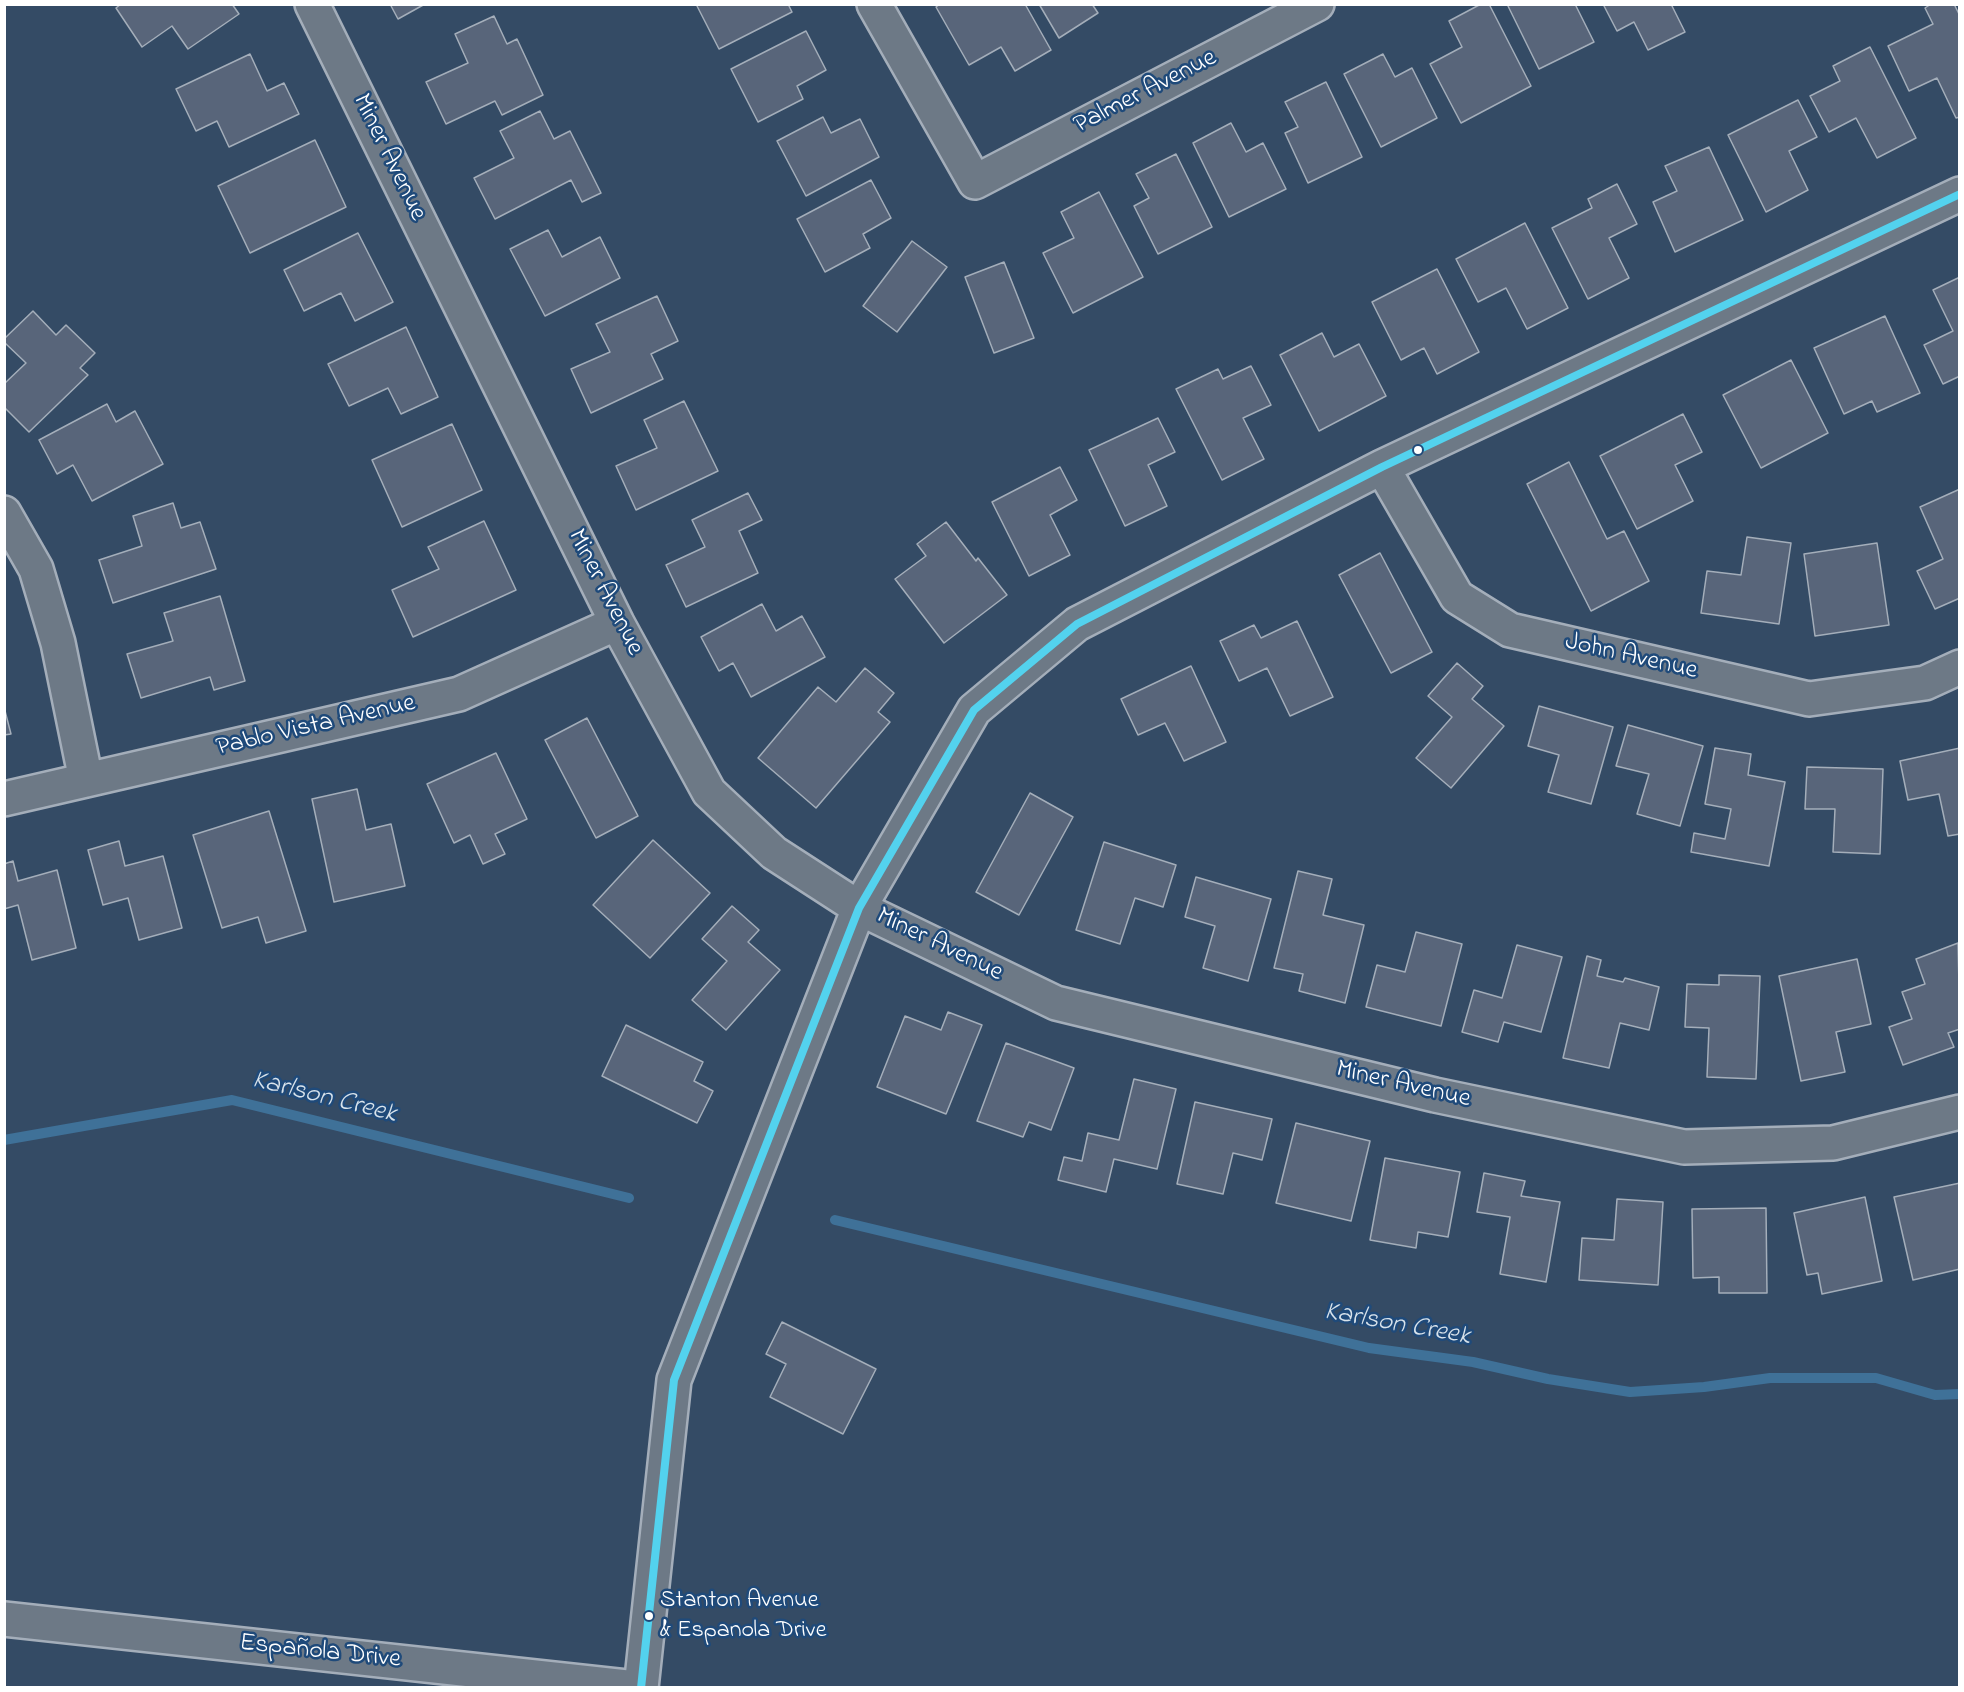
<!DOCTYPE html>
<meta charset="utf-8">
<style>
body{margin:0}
#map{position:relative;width:1964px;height:1692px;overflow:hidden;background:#344b65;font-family:"Indie Flower",sans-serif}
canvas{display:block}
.frame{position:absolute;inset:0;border:6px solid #fff;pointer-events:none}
</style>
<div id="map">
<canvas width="1964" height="1692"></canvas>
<div class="frame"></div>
</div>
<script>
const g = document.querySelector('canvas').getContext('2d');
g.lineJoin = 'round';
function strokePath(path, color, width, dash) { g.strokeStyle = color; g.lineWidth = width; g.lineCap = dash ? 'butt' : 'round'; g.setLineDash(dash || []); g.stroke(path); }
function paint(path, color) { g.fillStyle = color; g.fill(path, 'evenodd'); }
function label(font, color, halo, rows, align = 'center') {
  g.font = font + ' "Indie Flower",sans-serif'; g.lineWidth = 5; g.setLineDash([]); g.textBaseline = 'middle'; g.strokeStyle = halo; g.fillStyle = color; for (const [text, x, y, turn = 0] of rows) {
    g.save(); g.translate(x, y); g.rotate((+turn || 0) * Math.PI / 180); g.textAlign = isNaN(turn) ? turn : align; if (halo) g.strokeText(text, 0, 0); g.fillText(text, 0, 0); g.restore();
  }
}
const stream = new Path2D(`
 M4 1140 232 1100 629 1198
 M835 1220 1369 1348 1473 1362 1548 1379 1630 1392 1704 1387 1770 1378H1876L1935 1395 1960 1394`);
const building = new Path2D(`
 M121 4H232L239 14 188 49 172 26 142 47 116 8Z
 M390 4H425L398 19Z
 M696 4H788L792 12 719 49Z
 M940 4H1025L1051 50 1015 71 1001 47 969 65 936 7Z
 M1039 4H1092L1098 13 1059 38Z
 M1481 4H1489L1531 86 1461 123 1430 64 1462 47 1449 21Z
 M1507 4H1575L1594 42 1539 69Z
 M1603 4H1671L1685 32 1648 50 1634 22 1617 31Z
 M1931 4H1954L1960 16V117L1956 118 1937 78 1909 91 1888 46 1933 24 1925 8Z
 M494 16 507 44 517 39 543 95 502 115 495 101 446 124 426 82 468 63 455 34Z
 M806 31 826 70 797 86 803 99 758 122 731 69Z
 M1870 47 1916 138 1877 158 1856 118 1829 132 1810 96 1840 81 1833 66Z
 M250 54 267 91 284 83 299 114 229 147 217 121 196 131 176 89Z
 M1383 54 1395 77 1412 68 1437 118 1381 147 1344 74Z
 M1326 82 1362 157 1308 183 1285 133 1298 127 1285 102Z
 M1798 100 1817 137 1789 151 1808 190 1766 212 1728 135Z
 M540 111 554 139 570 131 601 193 582 202 571 180 495 219 474 178 514 158 500 131Z
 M823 117 831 133 860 119 879 157 806 196 777 141Z
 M1231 123 1246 152 1263 143 1286 189 1229 217 1193 143Z
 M315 140 346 207 250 253 218 186Z
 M1709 147 1743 220 1675 252 1653 202 1677 191 1665 166Z
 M1176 154 1212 227 1158 254 1134 206 1149 198 1136 174Z
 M871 180 891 218 863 234 870 248 825 272 797 219Z
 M1617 184 1637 224 1609 238 1629 278 1588 299 1552 228 1592 208 1588 199Z
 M1099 192 1143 277 1073 313 1043 253 1074 238 1061 212Z
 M1525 223 1568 308 1527 329 1506 288 1478 302 1456 259Z
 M548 230 562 257 600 237 620 278 545 316 510 249Z
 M358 233 393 302 355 321 341 293 304 311 284 270Z
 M912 241 947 267 897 332 863 306Z
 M1004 262 1034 338 994 353 965 277Z
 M1437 269 1479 352 1437 374 1424 348 1401 360 1372 302Z
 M1960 277V376L1943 384 1924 345 1953 331 1933 290Z
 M657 296 678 341 651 354 663 379 591 413 571 369 610 352 596 324Z
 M33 311 56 335 66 325 95 353 80 368 88 375 29 432 4 407V384L26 363 4 342V339Z
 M1885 316 1920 393 1877 412 1872 401 1844 414 1814 348Z
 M406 327 438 397 401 414 388 388 349 406 328 364Z
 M1322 333 1334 357 1359 344 1386 396 1319 431 1280 355Z
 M1791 360 1828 433 1761 468 1723 395Z
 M1251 366 1271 405 1243 418 1264 459 1222 480 1176 389 1218 369 1223 379Z
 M684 401 718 471 636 510 616 466 657 448 644 420Z
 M107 404 116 422 135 411 163 464 92 501 73 465 57 474 39 440Z
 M1683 414 1702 452 1675 465 1693 501 1637 529 1600 456Z
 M1158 418 1175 452 1148 465 1167 506 1125 526 1089 450Z
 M452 424 482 490 402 527 372 460Z
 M1569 462 1607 539 1624 531 1649 581 1591 611 1527 484Z
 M1060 467 1077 500 1050 515 1070 555 1029 576 992 502Z
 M1960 489V598L1935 609 1917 571 1943 559 1920 507Z
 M748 493 762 520 739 531 758 573 686 607 666 565 705 547 692 520Z
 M173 503 181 528 200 522 216 569 113 603 99 560 142 546 133 516Z
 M484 521 516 590 413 637 392 590 439 569 428 547Z
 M946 522 976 561 978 558 1007 595 944 643 895 579 926 556 917 544Z
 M1747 537 1791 543 1779 624 1701 613 1707 571 1741 575Z
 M1877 543 1889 625 1815 636 1804 554Z
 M1380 553 1432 652 1391 673 1339 575Z
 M220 596 245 681 214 690 210 677 141 698 127 654 173 641 164 613Z
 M762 604 776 631 802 616 825 657 751 697 733 663 719 671 701 637Z
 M1297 621 1333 697 1290 716 1267 668 1239 681 1220 641 1254 625 1261 638Z
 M1457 663 1483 686 1472 699 1504 726 1451 788 1416 758 1452 717 1428 696Z
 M1191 666 1226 742 1184 761 1165 723 1138 735 1121 699Z
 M865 668 894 693 878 712 890 722 816 808 758 758 818 687 836 702Z
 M1539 706 1613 727 1591 804 1548 792 1559 755 1528 746Z
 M4 707 11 734 4 735Z
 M587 718 638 816 596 838 545 740Z
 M1628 725 1703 746 1680 826 1637 814 1649 774 1616 766Z
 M1715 748 1751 754 1748 775 1785 782 1769 866 1691 852 1694 833 1725 839 1731 809 1705 804Z
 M1960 748V834L1948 836 1939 794 1908 800 1900 761Z
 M496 753 527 819 495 834 505 854 483 864 470 835 454 843 427 784Z
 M1807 767 1883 769 1880 854 1833 852 1835 809H1805Z
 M357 789 366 830 391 824 405 886 334 902 312 799Z
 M1030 793 1073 817 1019 915 976 892Z
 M269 811 306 931 266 943 258 917 222 928 193 835Z
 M653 840 710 893 650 958 593 905Z
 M119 841 125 866 163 856 182 928 139 940 128 898 103 905 88 850Z
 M1104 842 1176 865 1163 907 1135 898 1120 944 1076 930Z
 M13 861 18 881 57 870 76 948 32 960 18 905 4 909V864Z
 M1298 871 1332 879 1323 915 1364 925 1345 1003 1299 991 1303 974 1274 968Z
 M1196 877 1271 899 1248 981 1203 968 1215 926 1185 917Z
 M732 906 759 930 748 942 780 970 726 1030 692 1000 727 961 702 939Z
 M1416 932 1462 944 1441 1026 1366 1007 1377 965 1405 972Z
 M1958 943 1960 1029 1948 1033 1954 1047 1903 1065 1889 1027 1912 1019 1902 992 1925 984 1916 959Z
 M1517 945 1562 957 1541 1032 1504 1022 1498 1042 1462 1032 1474 990 1502 998Z
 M1587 956 1601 960 1597 976 1623 982 1625 978 1659 987 1649 1030 1620 1023 1609 1068 1563 1058Z
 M1857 959 1871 1024 1836 1032 1845 1072 1801 1081 1779 976Z
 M1719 975 1760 976 1756 1079 1707 1077 1709 1028 1685 1027 1687 984 1719 985Z
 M948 1012 982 1025 946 1114 877 1087 905 1016 941 1030Z
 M626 1025 703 1062 694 1081 713 1091 697 1123 602 1076Z
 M1006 1043 1074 1068 1051 1130 1029 1122 1023 1137 977 1121Z
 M1134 1079 1176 1089 1157 1169 1114 1159 1106 1192 1058 1180 1064 1157 1082 1161 1088 1133 1119 1140Z
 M1195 1102 1272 1119 1262 1160 1233 1153 1223 1194 1177 1184Z
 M1296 1123 1370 1141 1351 1221 1276 1203Z
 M1385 1158 1460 1172 1448 1237 1418 1232 1416 1248 1370 1240Z
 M1484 1173 1525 1181 1521 1196 1560 1202 1546 1282 1500 1274 1510 1217 1477 1212Z
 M1960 1183V1269L1913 1280 1894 1197Z
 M1865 1197 1882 1281 1822 1294 1818 1273 1807 1275 1794 1213Z
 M1617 1199 1663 1202 1658 1285 1579 1280 1582 1238 1614 1240Z
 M1766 1208 1767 1293H1719V1277L1693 1278 1692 1209Z
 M782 1322 876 1369 843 1434 770 1397 786 1364 766 1354Z`);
const minor = new Path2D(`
 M312 4 617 623 709 792 774 853 859 908 1056 1003 1435 1095 1684 1147 1833 1143 1960 1112
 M874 4 975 182 1317 4
 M1382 467 1457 597 1510 630 1809 699 1925 683 1960 667
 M4 513 36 569 58 643 86 780
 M4 799 459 694 617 623
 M4 1619 636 1688
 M641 1688 674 1380 859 908 974 710 1077 624 1382 467 1960 194`);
const bus1 = new Path2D(`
 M641 1688 674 1380 859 908 974 710 1077 624 1382 467 1960 194`);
const markers = [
 [1418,450,5,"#fff"],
 [649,1616,5,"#fff"]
];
const busNames = [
 ["Stanton Avenue",660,1602],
 ["& Espanola Drive",660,1632]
];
const streetNames = [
 ["Palmer Avenue",1146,93,-27],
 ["Miner Avenue",388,158,64],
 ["Miner Avenue",604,593,63],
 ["John Avenue",1631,658,13],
 ["Pablo Vista Avenue",316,727,-13],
 ["Miner Avenue",939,946,26],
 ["Miner Avenue",1403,1086,13],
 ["Española Drive",320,1653,6]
];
const waterNames = [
 ["Karlson Creek",324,1099,14],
 ["Karlson Creek",1397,1326,10]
];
strokePath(stream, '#3f7198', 10);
paint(building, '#58657a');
strokePath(building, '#a4aeba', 1.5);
strokePath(minor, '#a4aeba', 38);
strokePath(minor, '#6d7986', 33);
strokePath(bus1, '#53d2ee', 8);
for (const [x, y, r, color] of markers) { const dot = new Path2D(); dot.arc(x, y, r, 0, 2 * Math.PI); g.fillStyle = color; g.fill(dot); strokePath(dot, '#1f4a7a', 2); }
label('24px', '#fff', '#1f4a7a', busNames, 'left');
label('26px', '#fff', '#1f4a7a', streetNames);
label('italic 27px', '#d9e3eb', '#1f4a7a', waterNames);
</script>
